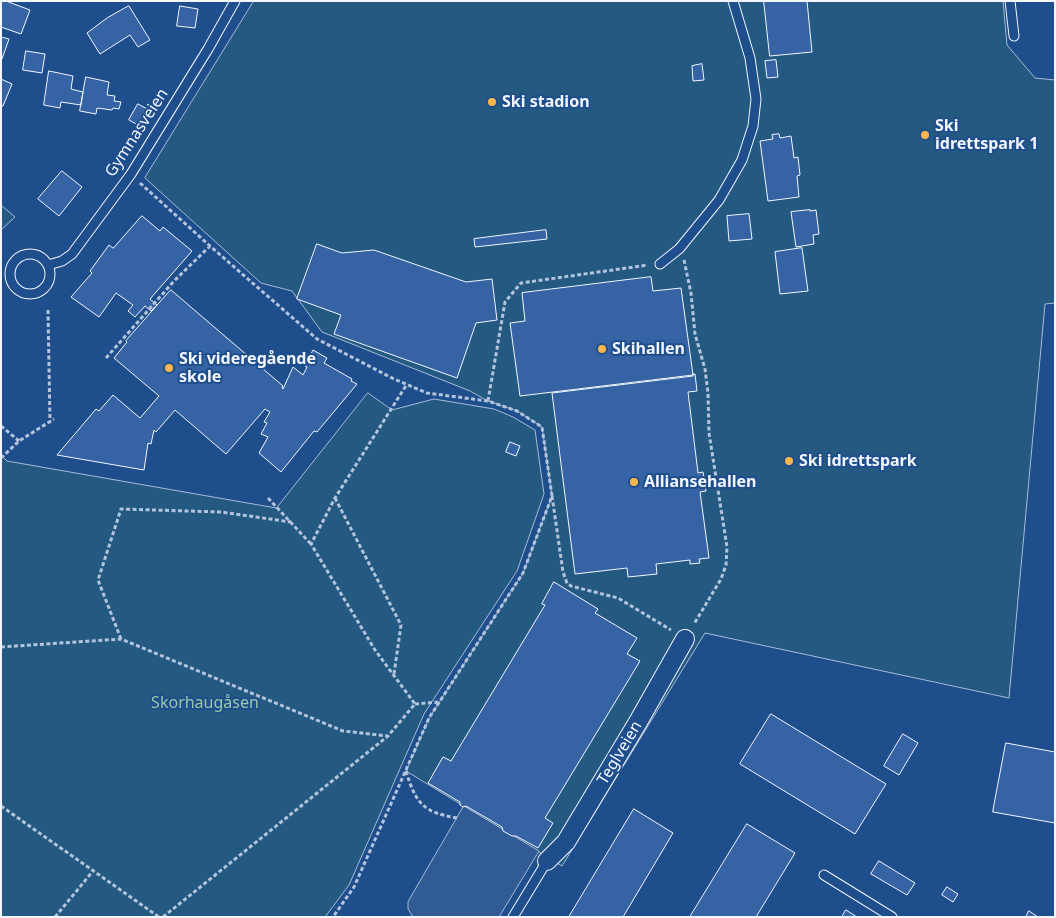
<!DOCTYPE html>
<meta charset="utf-8">
<style>
body{margin:0}
#map{position:relative;width:1056px;height:918px;overflow:hidden;background:#1f4e8c;font-family:"Noto Sans",sans-serif}
canvas{display:block}
.frame{position:absolute;inset:0;border:2px solid #f2f6ff;pointer-events:none}
</style>
<div id="map">
<canvas width="1056" height="918"></canvas>
<div class="frame"></div>
</div>
<script>
const g = document.querySelector('canvas').getContext('2d');
g.lineJoin = 'round';
function paint(path, color) { g.fillStyle = color; g.fill(path, 'evenodd'); }
function strokePath(path, color, width, dash) { g.strokeStyle = color; g.lineWidth = width; g.lineCap = dash ? 'butt' : 'round'; g.setLineDash(dash || []); g.stroke(path); }
function label(font, color, halo, rows, align = 'center') {
  g.font = font + ' "Noto Sans",sans-serif'; g.lineWidth = 4; g.setLineDash([]); g.textBaseline = 'middle'; g.strokeStyle = halo; g.fillStyle = color; for (const [text, x, y, turn = 0] of rows) {
    g.save(); g.translate(x, y); g.rotate((+turn || 0) * Math.PI / 180); g.textAlign = isNaN(turn) ? turn : align; if (halo) g.strokeText(text, 0, 0); g.fillText(text, 0, 0); g.restore();
  }
}
const green = new Path2D(`
 M254 1H1003L1007 45 1035 78 1055 80V303L1045 304 1009 698 705 633 562 866 406 771 429 718 523 573 552 496 542 427 517 411 488 401 470 391 322 332 292 291 261 283 145 178Z
 M1 205 15 217 1 230Z
 M368 393 392 410 434 399 494 409 513 417 535 430 544 494 517 571 424 714 349 885 325 917H1V455L7 461 276 508Z`);
const parking = new Path2D(`
 M464 806 539 851 499 917H413L408 909V902Z`);
const building = new Path2D(`
 M1 1H6L30 10 21 34 1 27Z
 M764 1H807L812 52 770 56Z
 M129 6 150 40 138 47 130 35 100 54 87 33 107 18Z
 M180 6 198 9 195 28 177 26Z
 M1 37 9 39 2 59H1Z
 M26 51 45 54 42 73 23 70Z
 M776 60 778 77 767 78 765 61Z
 M702 64 704 80 693 81 692 66Z
 M49 71 73 76 71 89 83 92 81 105 61 102 60 108 44 105Z
 M86 77 109 82 107 95 115 96 114 101 121 102 119 109 113 108 112 110 97 108 96 114 80 111Z
 M1 79 12 84 3 106H1Z
 M138 104 151 111 143 128 129 120Z
 M779 134 780 138 791 136 794 158 798 157 800 175 797 176 799 197 768 201 760 141 773 139 772 135Z
 M62 171 82 187 59 216 38 199Z
 M810 210V211L816 210 819 234 813 235 814 244 796 247 791 212Z
 M749 214 752 239 729 241 727 216Z
 M142 216 160 231 163 227 192 251 150 299 157 305 151 311 145 306 135 317 128 311 133 305 116 293 99 317 71 297 92 273 90 271 109 245 113 248Z
 M546 230 547 239 475 247 474 239Z
 M317 244 342 253 374 250 466 282 492 279 497 320 476 323 457 378 334 334 341 315 297 299Z
 M802 248 808 291 780 294 775 252Z
 M651 277 653 291 681 288 693 375 520 396 510 323 525 321 522 293Z
 M171 290 283 386 282 388 283 389 293 367 303 375 307 367 305 366 313 350 327 358 324 363 352 379 351 381 357 384 317 432 314 431 281 472 259 453 268 437 261 434 267 423 264 422 270 412 265 409 226 454 175 410 156 432 154 430 151 444 148 443 144 470 57 455 96 409 99 411 113 395 140 418 159 396 114 358 127 342 126 341Z
 M693 374H695L697 391 688 392 698 473 703 472 706 491 700 492 709 558 699 559 700 563 690 564V560L656 564 657 574 628 577 627 568 575 574 552 393 693 376Z
 M510 442 520 446 516 456 506 452Z
 M554 582 598 609 595 613 637 638 627 654 640 661 545 818 553 823 538 848 516 836H512L503 831 502 827 466 806 463 807 460 805V802L428 783 443 757 451 761 545 605 542 604Z
 M771 714 886 784 855 834 740 764Z
 M903 734 918 743 899 775 884 766Z
 M1006 743 1055 752V823L993 812Z
 M634 809 673 833 623 917H569Z
 M747 824 795 853 756 917H690Z
 M879 861 915 883 907 895 871 874Z
 M947 887 958 894 953 902 942 895Z
 M846 910 857 917H842Z
 M1029 911 1038 917H1026Z`);
const path = new Path2D(`
 M140 183 210 246 317 339 394 379 427 393 488 401 517 411 542 427 552 496 523 573 429 718 354 887 333 917
 M684 260 691 293 695 334 705 369 708 393 709 433 727 547 726 565 721 579 694 624
 M48 310 50 422
 M106 358 174 281 210 246
 M488 401 505 302 521 283 648 265
 M1 426 19 441
 M1 458 19 441 54 419
 M552 496 563 572 567 583 571 586 618 598 671 630
 M268 498 311 544
 M335 498 401 625 394 674
 M121 639 98 580 121 509 221 512 291 522
 M1 647 121 639 343 731 388 736 415 704 375 650 311 544 335 498 407 384
 M415 704 439 702
 M406 771C416 804 423 812 457 818
 M1 806 159 917
 M55 917 93 871
 M163 917 388 736`);
const service = new Path2D(`
 M1010 1 1014 36
 M10 274a20 20 0 1 1 40 0a20 20 0 1 1-40 0Z
 M660 264 679 249 719 200 742 160 753 126 756 99 750 58 733 1
 M48 265 62 261 72 254 131 174 208 49 235 1
 M824 875 892 917
 M513 917 547 861`);
const minor = new Path2D(`
 M547 861 566 842 638 722 685 639`);
const markers = [
 [492,102,5,"#ffb74d"],
 [925,135,5,"#ffb74d"],
 [602,349,5,"#ffb74d"],
 [169,368,5,"#ffb74d"],
 [789,461,5,"#ffb74d"],
 [634,482,5,"#ffb74d"]
];
const poiNames = [
 ["Ski stadion",502,102],
 ["Ski",935,126],
 ["idrettspark 1",935,144],
 ["Skihallen",612,349],
 ["Ski videregående",179,359],
 ["skole",179,377],
 ["Ski idrettspark",799,461],
 ["Alliansehallen",644,482]
];
const streetNames = [
 ["Gymnasveien",137,133,-57],
 ["Teglveien",620,753,-59]
];
const parkNames = [
 ["Skorhaugåsen",205,703]
];
paint(green, '#245a82');
strokePath(green, '#a8bbd7', 1);
paint(parking, '#305b95');
strokePath(parking, '#a8bbd7', 1);
paint(building, '#3563a3');
strokePath(building, '#f2f6ff', 1);
strokePath(service, '#f2f6ff', 11);
strokePath(minor, '#f2f6ff', 20);
strokePath(path, '#b3c4dc', 3, [4, 2.5]);
strokePath(service, '#1f4e8c', 9);
strokePath(minor, '#1f4e8c', 18);
for (const [x, y, r, color] of markers) { const dot = new Path2D(); dot.arc(x, y, r, 0, 2 * Math.PI); g.fillStyle = color; g.fill(dot); strokePath(dot, '#1f4e8c', 2); }
label('bold 16px', '#f2f6ff', '#1f4e8c', poiNames, 'left');
label('16px', '#f2f6ff', '#1f4e8c', streetNames);
label('16px', '#97c8a6', '#1f4e8c', parkNames);
</script>
